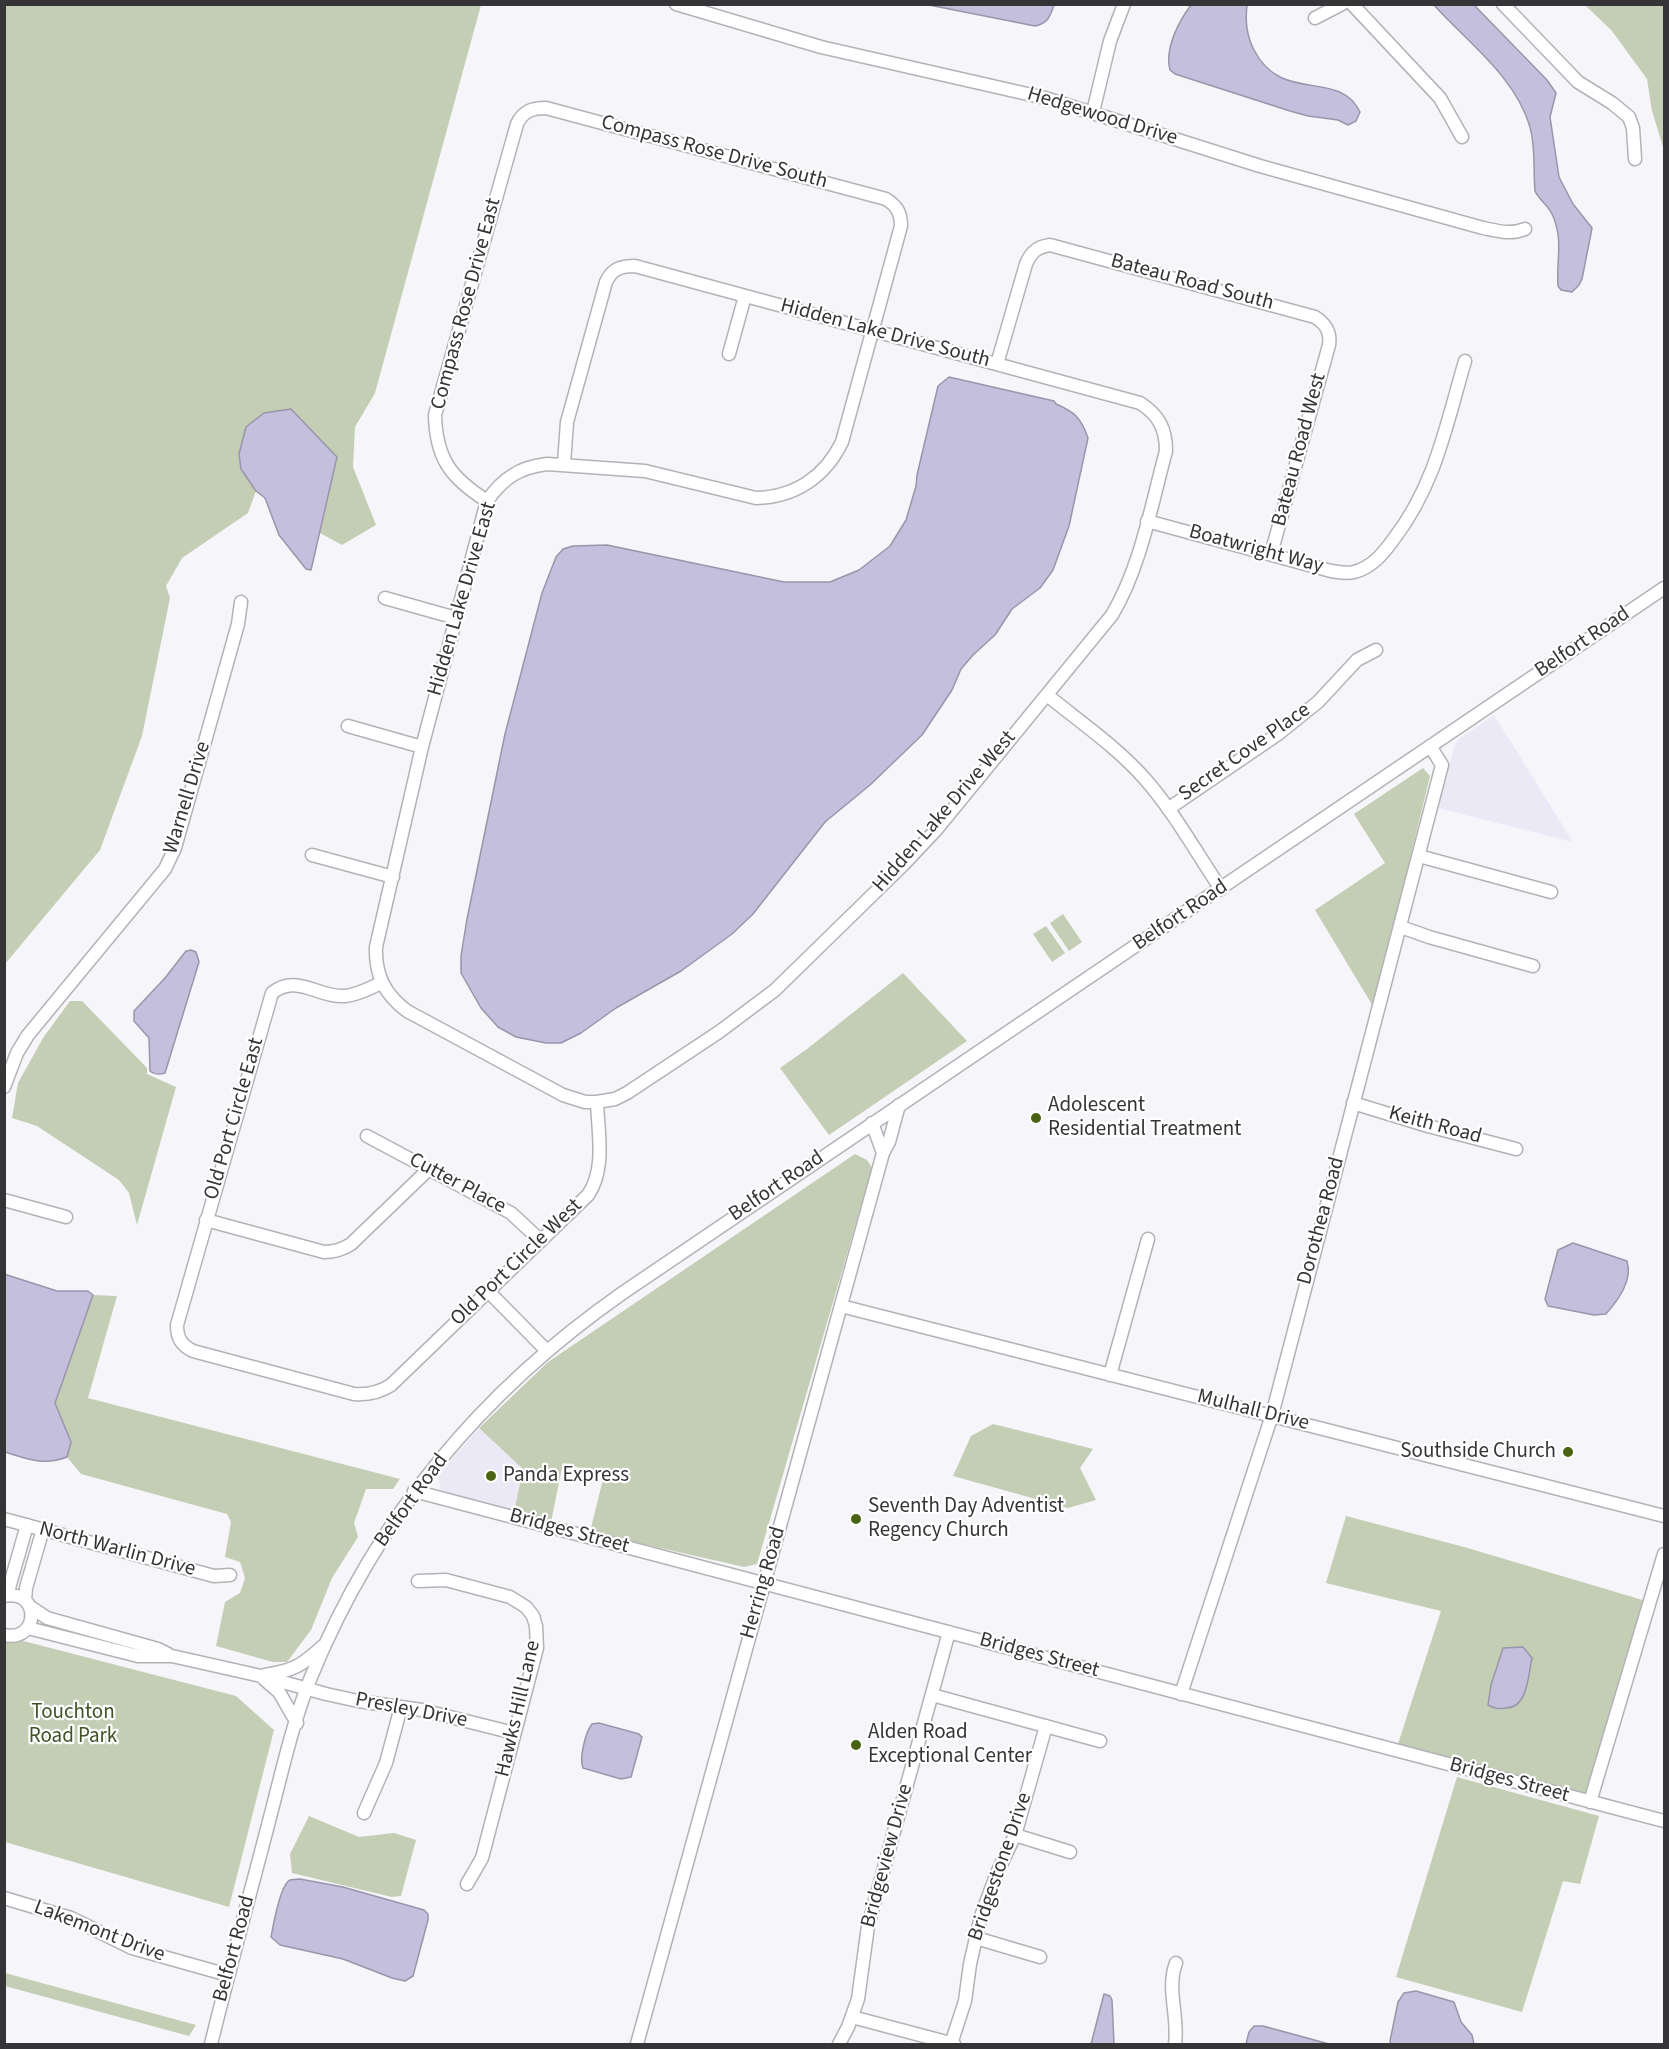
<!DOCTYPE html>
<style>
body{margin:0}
#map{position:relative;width:1669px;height:2049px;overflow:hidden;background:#f6f5fa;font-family:"Source Sans 3",sans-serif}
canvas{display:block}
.frame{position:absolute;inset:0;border:6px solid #353436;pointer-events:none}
</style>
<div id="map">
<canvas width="1669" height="2049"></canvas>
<div class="frame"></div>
</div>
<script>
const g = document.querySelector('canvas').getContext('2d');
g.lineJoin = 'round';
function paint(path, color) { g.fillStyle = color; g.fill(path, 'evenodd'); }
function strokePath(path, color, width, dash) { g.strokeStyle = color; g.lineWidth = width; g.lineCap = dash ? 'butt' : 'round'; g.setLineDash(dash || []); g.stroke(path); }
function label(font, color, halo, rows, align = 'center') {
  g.font = font + ' "Source Sans 3",sans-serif'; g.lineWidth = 4.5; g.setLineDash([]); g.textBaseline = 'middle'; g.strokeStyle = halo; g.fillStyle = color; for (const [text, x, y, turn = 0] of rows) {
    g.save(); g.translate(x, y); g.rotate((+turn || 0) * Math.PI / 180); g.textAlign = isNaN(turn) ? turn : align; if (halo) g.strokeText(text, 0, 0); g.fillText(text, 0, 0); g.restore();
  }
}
const built = new Path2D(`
 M1494 715 1573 842 1438 808 1455 744 1459 739Z
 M479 1428 523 1469 514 1512 447 1494 440 1489 439 1476 442 1471Z`);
const green = new Path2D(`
 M5 5H481L375 393 355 427 353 467 376 525 342 545 320 533 337 457 246 427C237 460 237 462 256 491L248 513 182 558 166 586 170 598 142 736 100 850 5 964Z
 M1585 5H1664V150L1652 111 1647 79 1612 31Z
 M1423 768 1430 776 1374 1008 1315 910 1385 863 1354 814Z
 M1063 914 1082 942 1069 951 1050 923Z
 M1046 926 1065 953 1052 962 1033 934Z
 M903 973 967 1041 829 1135 780 1068 807 1049Z
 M70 1001H82L147 1068V1074L176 1087 137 1225 129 1193 119 1180 37 1126 12 1118 18 1083 43 1038Z
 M855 1154 867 1160 872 1168 757 1564 744 1567 590 1532 604 1475 563 1463 551 1522 514 1512 523 1469 479 1428 548 1362Z
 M93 1295 117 1296 88 1398 400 1479 393 1489H366L354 1523 358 1537 332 1578 311 1630 287 1662H273L216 1646 225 1602 240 1593 245 1578 240 1562 225 1557 231 1522 227 1514 81 1474 67 1457 71 1441 55 1403Z
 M993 1424 1093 1449 1080 1468 1096 1500 1068 1508 953 1476 971 1436Z
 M1346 1516 1464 1547 1646 1601 1587 1794 1579 1795 1397 1747 1441 1611 1326 1583Z
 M4 1636 236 1696 274 1730 229 1907 5 1842Z
 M1457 1777 1599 1816 1580 1884 1563 1881 1522 2012 1396 1977Z
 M309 1816 359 1837 394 1833 416 1840 401 1896 392 1897 292 1873 290 1854Z
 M4 1973H5L196 2025 189 2036 5 1986Z`);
const water = new Path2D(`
 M929 5 1054 4V5C1050 16 1048 24 1035 26Z
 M1191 5H1247C1245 21 1246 35 1254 50 1282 105 1339 68 1360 112L1356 121 1348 125 1338 120 1308 116 1290 111 1175 74 1170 70C1164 49 1179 21 1191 5Z
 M1434 5H1474L1547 80 1556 93 1550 117 1559 177 1573 204 1592 228 1582 279 1579 285 1572 292 1561 290 1558 286C1556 261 1564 239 1552 214 1548 205 1539 200 1535 191 1533 169 1536 148 1530 127 1515 76 1467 42 1434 5Z
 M949 377 1054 401 1056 404C1075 412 1081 418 1088 438L1069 526 1053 570 1040 588 1012 609 995 635 973 655 961 669 952 690 922 735 870 785 825 822 753 914 732 934 681 971 616 1008 581 1033 561 1043H546L516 1037 498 1027 481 1008 461 973V956L467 919 505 734 542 593 556 557 563 549 573 546 607 545 784 582H830L859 570 890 546 906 520 916 486 917 475 938 386Z
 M291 409 337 457 311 570 306 569 279 535 265 498 256 491 241 469 239 454 246 427 264 413Z
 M191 950 196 952 199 962 165 1073C159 1075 155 1075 150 1071L149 1038 134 1021V1011L165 978 186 951Z
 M1573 1243 1627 1261C1633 1281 1618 1300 1606 1314L1594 1315 1548 1306 1545 1299 1558 1250Z
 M4 1274 57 1291H88L93 1295 55 1403 71 1442 67 1457C43 1466 28 1459 5 1452Z
 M1523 1647 1532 1658C1528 1675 1528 1708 1506 1708 1499 1709 1495 1709 1488 1705L1491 1685 1503 1648Z
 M599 1723 639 1734 642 1737 631 1777 621 1779 583 1768C579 1759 585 1733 592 1724Z
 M300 1879 343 1887 424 1910 428 1914V1920L413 1976 405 1981 392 1978 343 1959 280 1945 271 1937C273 1927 280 1884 290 1880 290 1880 299 1879 300 1879Z
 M1416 1991 1454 2002 1461 2022 1472 2035 1474 2044H1391L1390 2041 1398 2002 1404 1993Z
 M1104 1994 1110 1996 1112 2000 1114 2044H1091Z
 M1254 2026H1263L1329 2044H1246L1249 2032Z`);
const minor = new Path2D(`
 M676 4 821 47 1045 98 1260 166 1483 228C1498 231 1510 235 1525 229
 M1352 4 1440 98 1462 137
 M1503 4 1578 82 1612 103 1629 117 1633 128 1635 159
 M1315 18 1342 4
 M1093 112 1110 41 1124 4
 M729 354 745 296
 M997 364 1026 264C1031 252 1037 247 1050 245L1315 317C1326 324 1331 332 1329 345L1271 554
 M487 501C451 478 436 459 435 415L517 124C523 111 532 108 546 108L886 199C897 206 901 213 901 226L842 442C825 477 795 497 756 498L645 471 547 464C520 467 503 478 487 501L422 747 376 947C375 974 384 994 407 1011L563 1095 585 1102H597L615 1099 627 1093 719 1032 775 990 903 865 936 830 1112 615C1141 566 1151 506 1166 451 1166 429 1159 415 1140 403 972 357 803 312 635 266 620 266 612 269 606 282L567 422 564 464
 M1147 521 1331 571C1339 572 1346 574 1354 572 1371 568 1383 554 1393 540 1435 486 1446 426 1465 361
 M385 598 456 618
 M1047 695C1080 722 1117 747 1145 779 1174 812 1196 852 1221 889
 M348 726 422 747
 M1168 809 1278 734 1318 702 1357 660 1376 650
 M312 855 393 877
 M1419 856 1551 892
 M1401 927 1429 937 1533 966
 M381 983C370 988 358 995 345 996 319 998 296 973 272 993L177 1325C177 1338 181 1345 193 1351L354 1394C368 1395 379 1393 391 1385L588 1195C606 1169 598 1133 597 1102
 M4 1087 17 1053 28 1035 165 869 175 848 238 624 241 602
 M1353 1103 1428 1126 1516 1149
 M367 1136 511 1213 541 1241
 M883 1153 889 1142 899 1105
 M4 1200 66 1217
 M206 1220 324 1252C335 1252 342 1250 351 1244L429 1169
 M488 1291 546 1350
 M841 1306 1664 1516
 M1110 1375 1148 1239
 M414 1491 1664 1821
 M4 1519 214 1576 230 1575
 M418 1581 446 1580 510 1597 526 1607 533 1616 536 1626 537 1648 482 1858 467 1884
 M7 1595 27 1525
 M4 1596C41 1588 40 1643 4 1635
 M25 1600 26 1588 43 1529
 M29 1606 47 1618 158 1649 168 1654
 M28 1628 138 1656H172L261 1676 326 1694 358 1701 422 1710 514 1733
 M265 1675C295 1670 301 1666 323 1646
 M264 1679 279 1692 297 1723
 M1181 1694 1272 1415 1442 765 1430 746
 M932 1695 1100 1741
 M1590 1802 1664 1554
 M364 1813 386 1763 401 1707
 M1015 1835 1070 1852
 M4 1898 71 1918 132 1948 228 1975
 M976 1938 1040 1957
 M852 2017 954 2044
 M211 2044C229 1971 249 1898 268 1825 281 1776 292 1724 311 1677 377 1516 482 1391 624 1292L1664 588
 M637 2044 883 1153 872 1123
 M839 2044 848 2027 858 1999 868 1926 949 1632
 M951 2044 965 2001 970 1964 981 1916 997 1873 1015 1835 1046 1726
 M1175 2044C1179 2017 1166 1989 1176 1963`);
const markers = [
 [1036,1118,6,"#496312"],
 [1568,1452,6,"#496312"],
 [491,1476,6,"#496312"],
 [856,1519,6,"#496312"],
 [856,1745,6,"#496312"]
];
const streetNames = [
 ["Hedgewood Drive",1102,117,17],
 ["Compass Rose Drive South",714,153,15],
 ["Bateau Road South",1192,283,15],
 ["Compass Rose Drive East",467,304,-75],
 ["Hidden Lake Drive South",885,334,15],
 ["Bateau Road West",1300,450,-75],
 ["Boatwright Way",1256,550,15],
 ["Hidden Lake Drive East",463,599,-74],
 ["Belfort Road",1583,643,-34],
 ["Secret Cove Place",1245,753,-35],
 ["Warnell Drive",188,798,-73],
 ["Hidden Lake Drive West",945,812,-49],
 ["Belfort Road",1181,916,-34],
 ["Old Port Circle East",235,1119,-74],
 ["Keith Road",1435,1126,15],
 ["Cutter Place",457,1184,28],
 ["Belfort Road",777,1187,-34],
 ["Dorothea Road",1322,1221,-75],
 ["Old Port Circle West",517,1263,-44],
 ["Mulhall Drive",1253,1411,14],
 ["Belfort Road",412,1501,-54],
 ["Bridges Street",569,1532,15],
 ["North Warlin Drive",117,1550,15],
 ["Herring Road",764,1583,-74],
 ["Bridges Street",1039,1656,15],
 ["Hawks Hill Lane",519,1709,-77],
 ["Presley Drive",411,1711,11],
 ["Bridges Street",1509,1781,15],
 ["Bridgeview Drive",888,1856,-75],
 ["Bridgestone Drive",1001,1867,-71],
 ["Lakemont Drive",99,1932,21],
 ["Belfort Road",235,1949,-75]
];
const poiNames = [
 ["Adolescent",1048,1106],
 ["Residential Treatment",1048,1130],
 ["Southside Church",1556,1452,"right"],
 ["Panda Express",503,1476],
 ["Seventh Day Adventist",868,1507],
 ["Regency Church",868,1531],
 ["Alden Road",868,1733],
 ["Exceptional Center",868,1757]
];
const parkNames = [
 ["Touchton",73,1713],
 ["Road Park",73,1737]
];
paint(built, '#ebe9f5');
paint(green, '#c3ceb5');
paint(water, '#c4bfdc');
strokePath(water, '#9995aa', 1.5);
strokePath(minor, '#b3b2b7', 15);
strokePath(minor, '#fff', 12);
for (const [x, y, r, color] of markers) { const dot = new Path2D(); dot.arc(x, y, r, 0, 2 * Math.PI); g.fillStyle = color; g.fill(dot); strokePath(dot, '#fff', 2); }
label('21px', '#353436', '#fff', streetNames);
label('21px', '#353436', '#fff', poiNames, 'left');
label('21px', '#415225', '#fff', parkNames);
</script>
